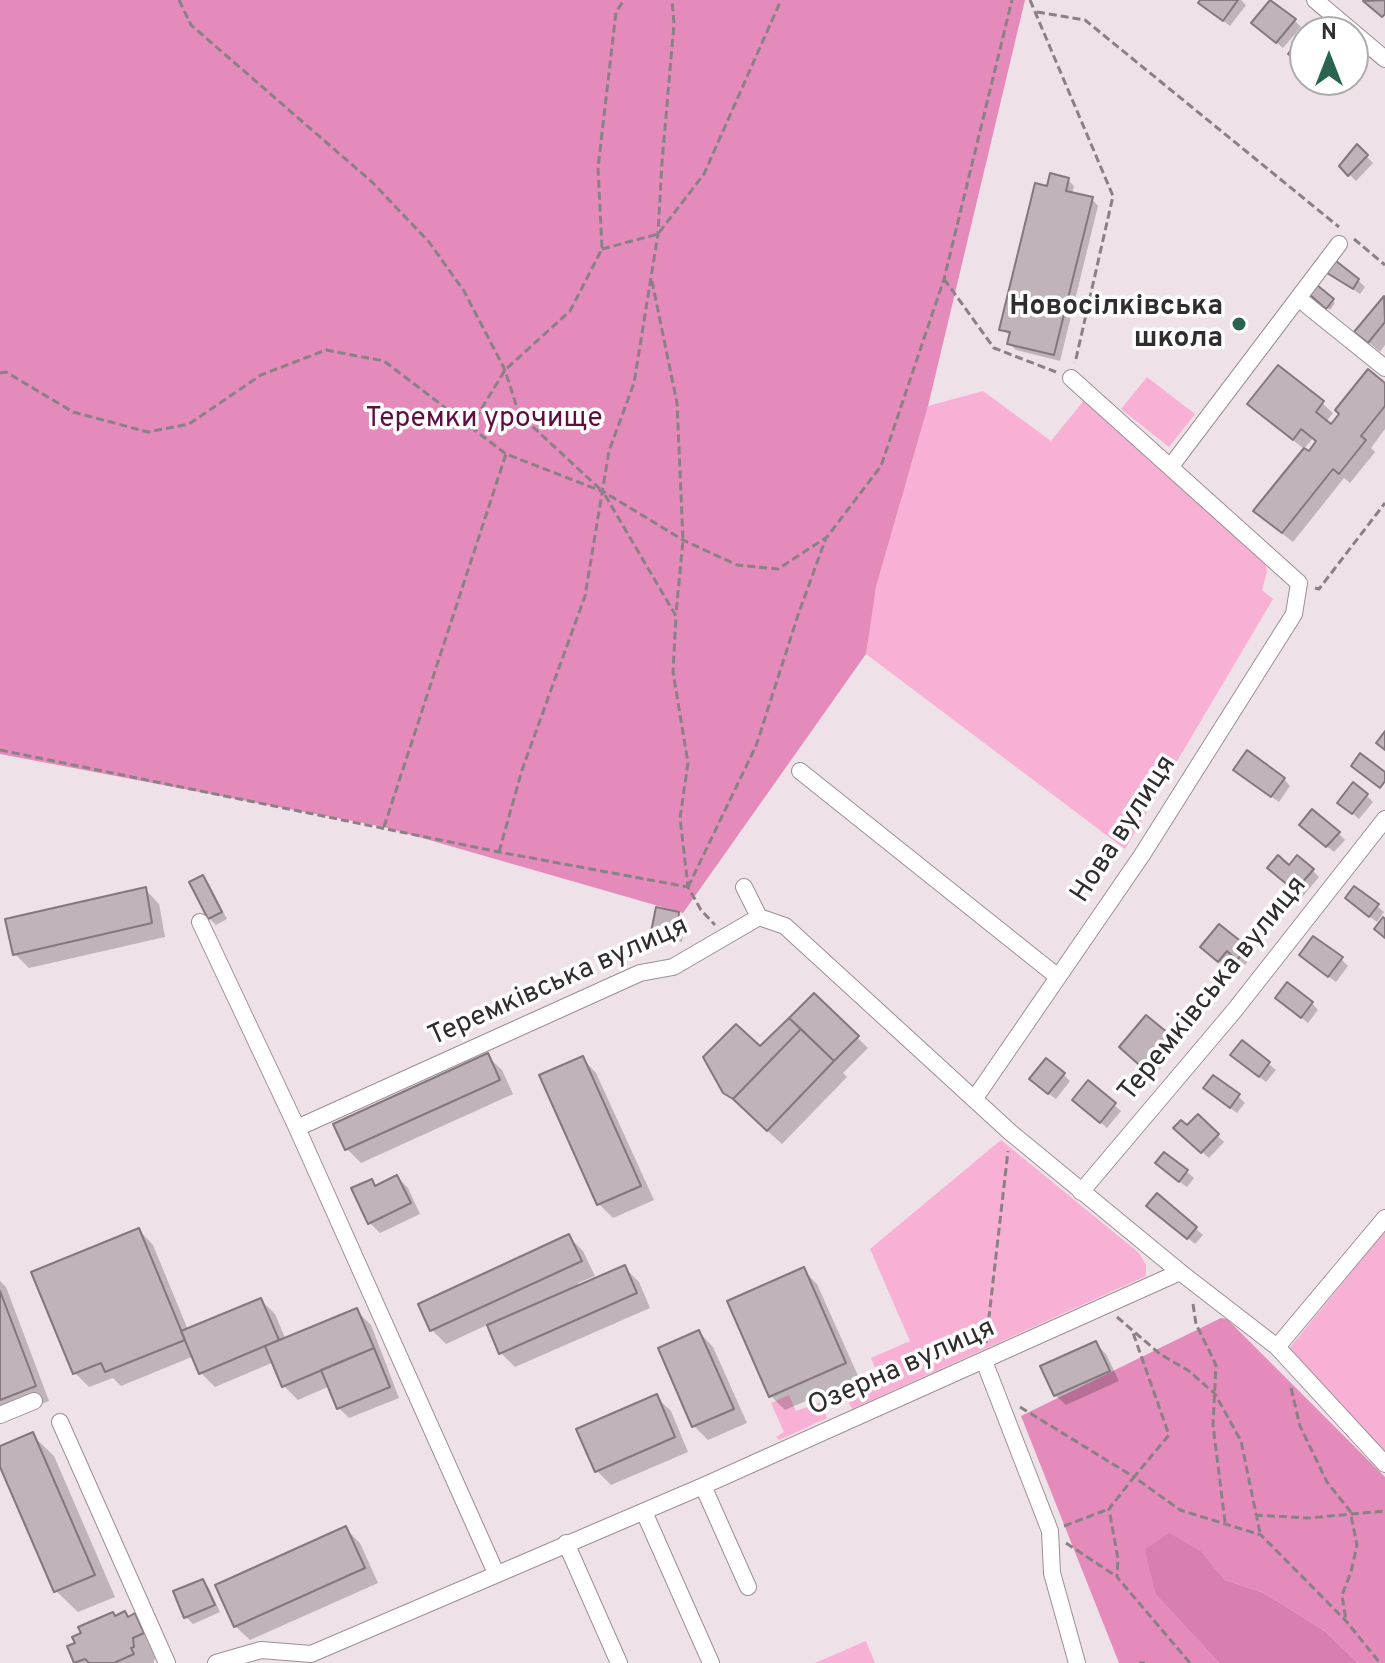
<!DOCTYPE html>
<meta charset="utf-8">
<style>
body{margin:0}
#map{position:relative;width:1385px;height:1663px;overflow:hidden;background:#efe1e8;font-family:Overpass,sans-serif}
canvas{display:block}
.north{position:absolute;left:1289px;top:16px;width:80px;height:80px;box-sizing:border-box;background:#fff;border:2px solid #adabab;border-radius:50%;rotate:0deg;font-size:22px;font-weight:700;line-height:32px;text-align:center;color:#312c2e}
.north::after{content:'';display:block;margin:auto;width:28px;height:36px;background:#28644f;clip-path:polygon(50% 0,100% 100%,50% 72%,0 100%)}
</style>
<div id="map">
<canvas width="1385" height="1663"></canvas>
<div class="north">N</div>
</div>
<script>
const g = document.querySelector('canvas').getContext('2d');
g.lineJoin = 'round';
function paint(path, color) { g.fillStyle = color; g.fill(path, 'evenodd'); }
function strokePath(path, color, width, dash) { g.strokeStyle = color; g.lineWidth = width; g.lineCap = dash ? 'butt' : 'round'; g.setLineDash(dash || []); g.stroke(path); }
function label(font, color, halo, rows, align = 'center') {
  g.font = font + ' Overpass,sans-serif'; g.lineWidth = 7; g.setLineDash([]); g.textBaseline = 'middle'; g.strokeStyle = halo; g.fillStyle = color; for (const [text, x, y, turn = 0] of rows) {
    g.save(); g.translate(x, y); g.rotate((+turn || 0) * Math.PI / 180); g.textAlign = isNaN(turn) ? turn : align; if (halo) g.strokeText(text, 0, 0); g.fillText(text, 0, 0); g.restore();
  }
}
const green = new Path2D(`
 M1147 377 1195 414 1169 447 1121 409Z
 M983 391 1051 441 1085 399 1264 559 1267 571 1262 590 1273 599 1125 849 866 654 868 641C831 606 835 546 868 510 879 499 892 493 905 486L928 406ZM902 497 876 587 868 630C836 584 849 521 902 497Z
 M1001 1140 1139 1253 1146 1265V1276L852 1409 845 1395 879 1377 871 1358 910 1341 870 1249Z
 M1385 1231V1456L1288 1350Z
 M789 1395 796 1411 821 1402 827 1418 779 1440 776 1437 784 1432 771 1403Z
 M866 1641 875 1663H815Z`);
const forest = new Path2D(`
 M0 0H1025L928 406 876 587 866 654 683 913 384 827 0 754Z
 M1221 1318 1227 1319 1385 1477V1663H1358L1325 1631 1264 1593 1225 1580 1202 1552 1156 1595 1219 1663H1119L1021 1416Z`);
const water = new Path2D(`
 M1169 1533 1202 1552 1225 1580 1264 1593 1325 1631 1358 1663H1219L1156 1595 1145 1550Z`);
const shadow = new Path2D(`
 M1203 0H1241L1246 5 1230 26 1207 9Z
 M1294 20 1301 27 1283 48 1260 29Z
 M1357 147 1373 163 1356 181 1341 166Z
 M1068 180 1074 186 1072 194 1092 199 1098 206 1060 361 1016 350 1009 343 1011 336 1001 329Z
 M1330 273 1358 280 1365 287 1360 294Z
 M1317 288 1335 303 1330 310 1312 295Z
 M1385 299V345L1380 352 1357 332Z
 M1385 385V429L1371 448 1375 452 1350 483 1344 478 1293 542 1266 521 1318 442 1313 438 1304 449 1261 414 1322 403 1333 413 1326 422 1332 427Z
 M1242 776 1284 779 1290 786 1279 802Z
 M1366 795 1373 802 1359 819 1347 809Z
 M1308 831 1338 833 1345 840 1334 852Z
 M1289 867 1312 870 1319 877 1303 896 1277 874Z
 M203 877 209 884 227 919 216 925 209 918Z
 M145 889 159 904 165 937 29 968 15 954Z
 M1354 905 1377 906 1384 912 1377 922Z
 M678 914 685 920 682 942 660 938 653 931Z
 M1246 948 1253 955 1245 965 1234 956 1226 967 1209 954Z
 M1341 959 1348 966 1336 982 1308 962Z
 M814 996 868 1048 843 1073 847 1077 782 1144 724 1092 760 1049Z
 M1312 1003 1318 1010 1308 1023 1284 1004Z
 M1147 1018 1179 1046 1154 1076 1128 1054Z
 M1242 1043 1276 1070 1266 1082 1239 1061Z
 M487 1056 502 1070 513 1094 361 1163 347 1149Z
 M582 1058 596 1073 654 1200 613 1218 599 1204Z
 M1064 1075 1070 1081 1056 1099 1038 1086Z
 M1088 1083 1121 1111 1107 1128 1081 1106Z
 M1212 1095 1238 1096 1245 1103 1237 1113Z
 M1198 1117 1224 1142 1209 1158 1176 1128H1188Z
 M1165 1154 1194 1178 1187 1187 1164 1170Z
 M397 1177 408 1188 420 1214 380 1233 370 1223 371 1181 377 1187Z
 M1157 1196 1203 1235 1195 1244 1156 1212Z
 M139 1230 153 1245 188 1330 261 1300 275 1314 286 1340 357 1311 371 1325 399 1398 349 1418 339 1408 330 1386 298 1400 283 1385 274 1362 215 1387 200 1372 194 1356 121 1386 113 1378 89 1387 75 1373Z
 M569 1237 583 1251 595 1276 578 1283 580 1287 624 1267 639 1282 650 1308 515 1367 501 1353 489 1324 446 1344 432 1330Z
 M803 1270 817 1284 859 1378 785 1410 771 1396Z
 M0 1281 6 1287 49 1401 0 1419Z
 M699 1332 713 1347 747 1423 708 1440 694 1426Z
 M1095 1343 1106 1354 1119 1381 1066 1405 1055 1395Z
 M656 1397 671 1411 688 1452 611 1485 597 1471Z
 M32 1435 54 1456 115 1597 78 1612 56 1591 0 1462V1449Z
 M346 1529 360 1543 378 1583 250 1640 235 1626Z
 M202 1581 209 1588 220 1612 193 1624 186 1617 175 1593Z
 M125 1613 130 1618 135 1616 156 1637 164 1655 154 1660V1663H77L69 1647 77 1644 83 1634Z`);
const building = new Path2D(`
 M1200 0H1238L1223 21 1198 3Z
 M1270 0 1296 19 1276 43 1251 23Z
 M1385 0V14L1382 17 1363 1Z
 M1310 25 1320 32H1305V66L1288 54Z
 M1357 144 1368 155 1348 176 1339 166Z
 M1050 173 1069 178 1066 191 1093 197 1054 355 1007 344 1010 332 999 330 1035 183 1047 186Z
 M1336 261 1359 279 1353 289 1327 273Z
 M1317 285 1334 299 1326 309 1310 295Z
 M1384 296 1385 322 1368 343 1354 332Z
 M1278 365 1324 401 1316 412 1331 424 1339 414 1335 410 1368 369 1385 383V406L1361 436 1366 440 1339 474 1333 469 1282 533 1253 511 1304 448 1309 451 1316 441 1301 429 1293 440 1247 404Z
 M1385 731V750L1376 743Z
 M1247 750 1285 778 1271 797 1233 770Z
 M1360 753 1385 772V781L1380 788 1351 766Z
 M1353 782 1368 794 1352 814 1337 803Z
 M1312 809 1340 832 1326 847 1299 825Z
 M1278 855 1289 865 1297 855 1314 869 1295 891 1267 868Z
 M203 875 222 912 208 919 189 882Z
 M1354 886 1379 904 1369 917 1345 898Z
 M146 887 152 923 13 955 5 919Z
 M656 907 679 912 676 937 651 932Z
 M1383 917 1385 919V938L1374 929Z
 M1219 924 1248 947 1237 960 1227 951 1218 962 1200 947Z
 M1313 936 1343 957 1328 977 1299 955Z
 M1287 982 1313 1002 1301 1018 1275 998Z
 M814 993 859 1036 834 1061 789 1018Z
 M1146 1015 1174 1038 1146 1071 1119 1047Z
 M789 1018 801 1029 733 1099 723 1093 703 1057 736 1024 760 1046Z
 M801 1029 834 1061 767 1131 733 1099Z
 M1242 1040 1270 1062 1259 1077 1230 1055Z
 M488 1053 500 1080 345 1150 333 1124Z
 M583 1056 641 1186 597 1205 539 1075Z
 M1046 1058 1065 1073 1048 1094 1029 1079Z
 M1213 1075 1240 1094 1230 1108 1203 1088Z
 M1088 1080 1116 1103 1100 1123 1072 1100Z
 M1198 1114 1219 1134 1201 1153 1173 1128 1181 1120 1187 1125Z
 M1164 1152 1188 1170 1179 1182 1155 1163Z
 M397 1175 411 1203 368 1224 351 1188 372 1179 375 1186Z
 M1157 1193 1197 1227 1187 1239 1146 1206Z
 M139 1228 185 1340 105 1372 101 1363 73 1374 31 1272Z
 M569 1234 582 1261 430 1331 418 1304Z
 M625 1265 637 1293 499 1354 487 1325Z
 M804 1267 846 1363 769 1397 727 1301Z
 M0 1291 36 1386 0 1400Z
 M261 1298 279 1340 199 1374 181 1331Z
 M357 1308 374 1348 282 1387 265 1346Z
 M699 1330 734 1409 692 1427 658 1348Z
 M1096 1341 1110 1371 1054 1396 1040 1366Z
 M374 1348 390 1387 337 1409 321 1370Z
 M657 1394 675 1437 595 1472 576 1429Z
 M33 1432 95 1575 54 1592 0 1467V1446Z
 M346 1526 365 1568 234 1627 215 1585Z
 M203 1579 215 1605 184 1618 173 1591Z
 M125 1611 128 1617 135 1613 144 1633 133 1638 134 1647 131 1648 134 1654 114 1663H89L85 1659 74 1663 67 1646 75 1643 72 1637 81 1633 78 1627 113 1612 115 1616Z`);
const path = new Path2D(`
 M179 0 191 25 372 182 429 242 464 291 505 370 519 414 600 489
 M1030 0 1113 196 1075 363
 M1037 12 1085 20 1339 227
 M1354 239 1385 265
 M602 249 658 234 704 174 781 0
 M944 279 994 348 1056 372
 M652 281 677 403 683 540 676 614
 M0 373 6 372 73 412 148 432 189 424 261 375 326 350 384 361 506 454 604 492 683 540 737 565 778 569 827 537 881 466 944 279 1012 0
 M469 429 505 370 570 311 602 249 598 168 616 12 624 0
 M605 495 676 616 673 672 688 763 680 818 688 887
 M1315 588 1319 589 1385 503
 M0 750 499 852 688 887 701 910 715 925
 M384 827 506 454
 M499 852 522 770 585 596 609 451 634 383 658 234 662 162 674 24 672 0
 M688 887 756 746 799 612 826 538
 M1193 1304 1196 1324 1216 1365 1213 1425 1225 1522
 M1117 1317 1160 1354 1189 1371 1215 1394 1241 1441 1260 1533
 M986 1343 1008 1151
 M1291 1388 1300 1426 1327 1482 1350 1511 1357 1545 1351 1572 1342 1595 1346 1621
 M1020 1407 1134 1477 1169 1435 1132 1330
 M1255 1515 1308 1518 1385 1511
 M1064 1526 1109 1509
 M1066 1543 1116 1576
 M1139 1663H1145
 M1190 1663 1117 1577 1118 1559 1109 1509 1134 1477 1180 1510 1261 1535 1346 1621 1380 1663`);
const minor = new Path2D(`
 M1315 0 1385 59
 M1298 298 1385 368
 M1171 466 1339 244
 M800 771 1058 977
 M744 887 759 917
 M200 922 297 1128 496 1573
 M975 1098 1142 855 1294 614 1299 583 1071 378
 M297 1128 640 973 673 967 759 917 785 926 1010 1132 1180 1272 1277 1347 1385 1464
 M1081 1192 1234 1011 1385 819
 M1277 1347 1385 1218
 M984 1361 1050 1531 1052 1573 1077 1663
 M0 1415 34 1401
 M60 1422 167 1663
 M703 1486 748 1587
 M644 1512 711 1663
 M566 1543 619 1663
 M216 1663 261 1650 311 1654 703 1486 1180 1272`);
const markers = [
 [1239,324,8,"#28644f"]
];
const poiNames = [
 ["Новосілківська",1223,308],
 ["школа",1223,340]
];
const parkNames = [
 ["Теремки урочище",484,420]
];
const streetNames = [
 ["Нова вулиця",1125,830,-57],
 ["Теремківська вулиця",559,983,-24],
 ["Теремківська вулиця",1214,990,-51],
 ["Озерна вулиця",902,1369,-24]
];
paint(green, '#f8b0d5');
paint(forest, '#e58bbb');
paint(water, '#d87faf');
paint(shadow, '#0003');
paint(building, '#c0b3b9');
strokePath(building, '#84787e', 2);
strokePath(minor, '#9b8f95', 18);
strokePath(path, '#8a8185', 3, [8, 4]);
strokePath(minor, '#fff', 16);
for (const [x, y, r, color] of markers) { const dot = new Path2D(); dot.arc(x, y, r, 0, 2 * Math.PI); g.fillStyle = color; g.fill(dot); strokePath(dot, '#fff', 3); }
label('bold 28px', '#312c2e', '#fff', poiNames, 'right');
label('28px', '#5e0e41', '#fff', parkNames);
label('28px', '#312c2e', '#fff', streetNames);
</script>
